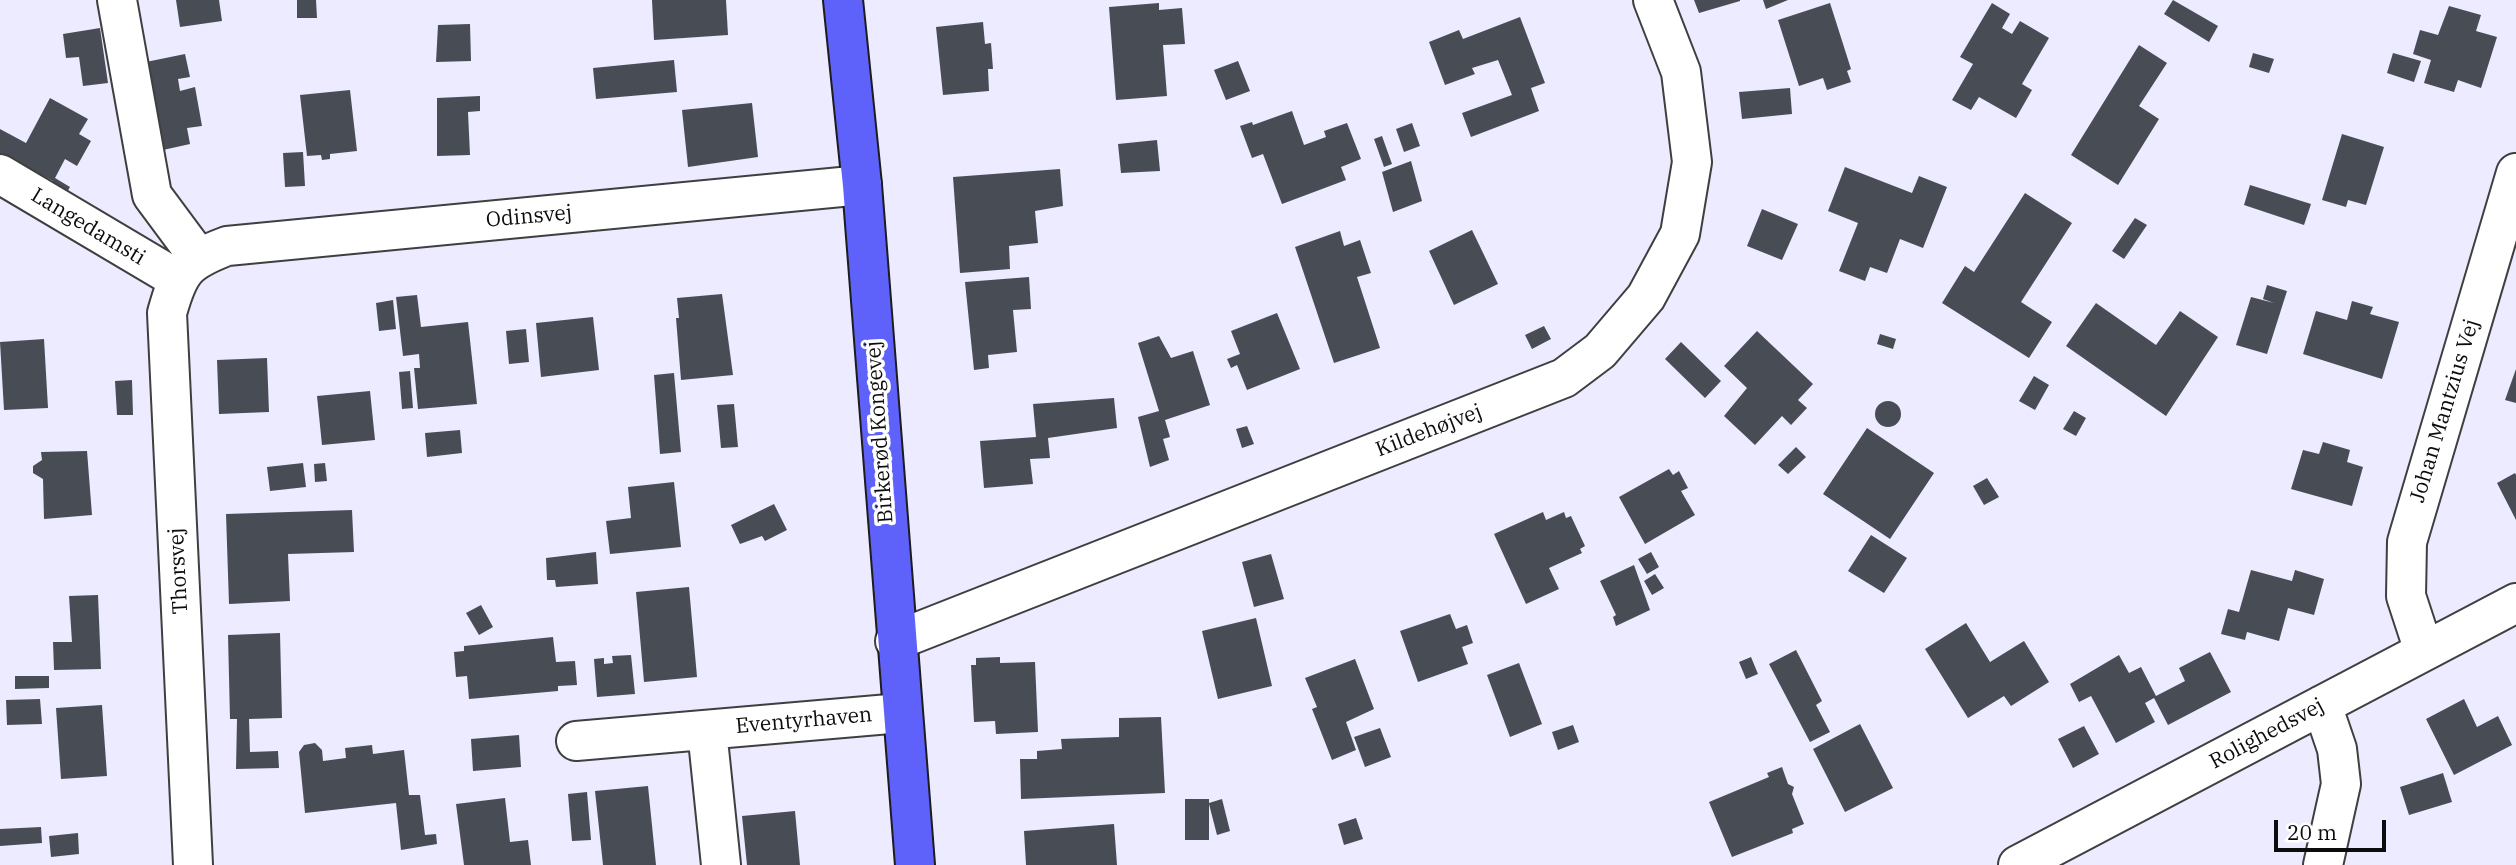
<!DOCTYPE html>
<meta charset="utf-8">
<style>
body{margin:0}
#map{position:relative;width:2516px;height:865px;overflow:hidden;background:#ecebff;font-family:"IBM Plex Serif",serif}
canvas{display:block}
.scale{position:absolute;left:2274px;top:820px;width:112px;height:32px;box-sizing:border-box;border:4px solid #0c0c0c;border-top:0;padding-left:9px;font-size:21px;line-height:24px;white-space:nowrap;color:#0c0c0c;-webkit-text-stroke:5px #fff;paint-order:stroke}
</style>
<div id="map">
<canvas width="2516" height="865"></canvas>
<div class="scale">20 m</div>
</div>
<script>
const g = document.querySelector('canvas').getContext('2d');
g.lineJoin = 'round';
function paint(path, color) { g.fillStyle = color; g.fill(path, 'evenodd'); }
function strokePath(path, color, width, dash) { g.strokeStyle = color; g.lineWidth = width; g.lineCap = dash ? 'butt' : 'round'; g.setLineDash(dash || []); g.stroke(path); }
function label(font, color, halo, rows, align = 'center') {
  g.font = font + ' "IBM Plex Serif",serif'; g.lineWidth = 7; g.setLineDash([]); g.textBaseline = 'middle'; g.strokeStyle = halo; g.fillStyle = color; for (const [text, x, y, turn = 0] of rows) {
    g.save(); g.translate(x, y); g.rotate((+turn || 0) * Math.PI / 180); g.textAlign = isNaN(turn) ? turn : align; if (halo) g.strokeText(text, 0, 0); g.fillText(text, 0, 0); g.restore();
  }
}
const building = new Path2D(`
 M176 0H219L222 21 180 27Z
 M297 0H316L317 18H297Z
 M652 0H726L728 35 654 40Z
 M1694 0H1740V1L1699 13Z
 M1763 0H1788L1766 9Z
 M2173 0 2218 26 2209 42 2164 14Z
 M1159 3V10L1182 8 1185 44 1163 45 1167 96 1116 100 1109 7Z
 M1830 3 1851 69 1847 71 1851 82 1827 90 1823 78 1799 86 1778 20Z
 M1992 3 2010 14 2002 28 2012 34 2020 21 2049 38 2022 84 2032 90 2016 118 1979 97 1971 110 1952 100 1973 64 1960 57Z
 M2449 6 2481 15 2476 31 2497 37 2481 88 2458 80 2454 92 2424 83 2431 60 2413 54 2420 30 2438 35Z
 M1520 17 1545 83 1531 88 1539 111 1471 137 1462 113 1512 95 1498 60 1472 68 1475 74 1445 85 1429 42 1459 30 1463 39Z
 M983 22 985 44 991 43 993 69H988L989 91 943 95 936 27Z
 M470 24 471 61 436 62 438 25Z
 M100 28 108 83 83 86 79 57 66 58 63 34Z
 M2139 45 2167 63 2139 106 2159 119 2118 185 2071 155Z
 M2253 53 2274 59 2269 73 2249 67Z
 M2393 53 2421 61 2414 82 2387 73Z
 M185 54 190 77 178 79 180 91 195 87 202 126 187 128 190 144 163 150 146 62Z
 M674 60 677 92 596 99 593 68Z
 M1238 61 1250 91 1226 100 1214 70Z
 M1790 88 1792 114 1742 119 1739 92Z
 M350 90 357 151 330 154V159L322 160 321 155 307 156 300 95Z
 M480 96V111L468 112 470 155 437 156V98Z
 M50 98 88 119 79 134 91 141 77 166 65 159 55 178 70 187 62 201 47 193 53 181 0 153V129L26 143Z
 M752 103 758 157 688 167 682 110Z
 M1292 111 1304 145 1326 137 1324 131 1347 123 1361 159 1341 167 1346 180 1282 204 1263 154 1252 158 1240 126 1252 122 1253 125Z
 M1412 123 1420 146 1404 152 1396 129Z
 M2342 134 2384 147 2366 205 2348 200 2346 207 2322 200Z
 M1382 136 1392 164 1384 167 1374 139Z
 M1157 140 1160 171 1121 173 1118 144Z
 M303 152 305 186 285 187 283 153Z
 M1411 161 1422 201 1393 212 1382 172Z
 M1845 167 1912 193 1919 176 1947 187 1923 248 1900 239 1887 273 1870 267 1865 281 1839 271 1858 223 1828 211Z
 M1060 169 1063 206 1035 211 1038 243 1009 246 1010 269 960 273 953 177Z
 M2250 185 2311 204 2304 225 2244 205Z
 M2025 193 2072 223 2021 302 2052 322 2029 358 1942 303 1965 266 1974 272Z
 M1762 209 1798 224 1782 260 1747 246Z
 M2135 218 2147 225 2124 259 2112 251Z
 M1472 230 1498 284 1454 305 1429 251Z
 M1340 231 1344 246 1360 240 1371 273 1357 277 1380 348 1334 363 1295 247Z
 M1029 277 1031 309 1013 310 1017 352 988 355 989 368 974 370 965 282Z
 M2267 285 2287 291 2267 354 2236 345 2251 297 2274 303 2263 299Z
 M722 294 733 375 681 380 676 318H679L677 298Z
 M417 295 421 327 468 322 477 404 418 409 414 368H420L419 354 403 356 396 297Z
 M393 300 396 329 379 331 376 303Z
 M2352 301 2373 307 2370 314 2399 322 2382 379 2303 354 2316 311 2347 320Z
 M2096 303 2156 345 2180 311 2218 337 2166 416 2066 346Z
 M1277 313 1300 369 1247 390 1237 365 1231 368 1227 359 1240 354 1231 331Z
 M593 317 599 370 541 377 536 323Z
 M1544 326 1551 339 1532 349 1525 335Z
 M526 329 529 362 509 364 506 331Z
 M1757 331 1813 384 1798 400 1807 408 1791 425 1782 416 1755 445 1724 416 1747 388 1724 366Z
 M1880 334 1896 339 1893 349 1877 344Z
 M1159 336 1171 358 1193 351 1210 405 1165 420 1170 437 1163 439 1169 460 1150 467 1138 417 1159 411 1138 343Z
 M44 339 48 408 4 410 0 342Z
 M1681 342 1721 381 1705 398 1665 359Z
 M267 358 269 412 219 414 217 360Z
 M2516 369V403L2505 400Z
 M410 371 413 408 402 409 399 372Z
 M674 373 681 452 660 454 654 375Z
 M2034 376 2049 385 2035 410 2019 401Z
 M132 380 133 415H117L115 381Z
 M370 391 375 440 322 445 317 396Z
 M1114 398 1117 428 1048 438 1050 458 1030 459 1033 484 984 488 980 441 1036 437 1033 404Z
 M1875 414a13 13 0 1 1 26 0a13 13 0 1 1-26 0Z
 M734 404 738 447 721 448 717 405Z
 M2074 411 2086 418 2076 436 2063 429Z
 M1247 426 1254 444 1242 448 1236 429Z
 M1867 428 1934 473 1890 539 1823 494Z
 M460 430 462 453 427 457 425 433Z
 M2323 442 2350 450 2347 462 2363 467 2352 506 2291 489 2303 450 2319 454Z
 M1796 447 1806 457 1788 474 1778 465Z
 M87 451 92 515 44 519 43 479 33 473V466L42 460 41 452Z
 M303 463 306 487 270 491 267 467Z
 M325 463 327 481 315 482 314 464Z
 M1669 469 1673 475 1679 471 1688 488 1681 491 1695 515 1645 544 1619 497Z
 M2515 473 2516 475V520L2497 483Z
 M1987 478 1999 497 1984 505 1973 486Z
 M674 482 681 547 610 554 606 521 631 518 628 487Z
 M774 504 787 530 765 541 762 536 740 544 731 525Z
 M352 510 354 552 288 554 290 601 229 604 226 514Z
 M1543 512 1546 520 1564 512 1566 518 1571 516 1585 546 1580 549 1582 553 1549 568 1559 589 1526 604 1494 534Z
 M1871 535 1907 558 1884 593 1848 571Z
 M596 552 598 584 556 587 555 580H547L546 558Z
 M1651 552 1659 567 1647 574 1638 559Z
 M1271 554 1284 599 1254 607 1242 562Z
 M1634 565 1650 610 1616 626 1613 617 1616 615 1600 581Z
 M2251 570 2292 581 2295 570 2324 579 2314 615 2288 608 2279 641 2247 632 2245 640 2221 634 2228 609 2239 612Z
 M1655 574 1664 588 1652 595 1644 581Z
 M689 587 697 677 644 682 636 592Z
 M98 595 101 669 54 670 53 642H72L69 596Z
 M481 605 493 627 479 635 466 613Z
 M1450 614 1456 629 1467 625 1473 643 1462 647 1468 664 1418 682 1400 631Z
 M1256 618 1272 686 1218 699 1202 631Z
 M1966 623 1990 662 2024 641 2049 682 2011 706 2004 696 1968 718 1925 649Z
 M280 633 282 718 249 719 250 752 278 751 279 768 236 769 237 719H230L228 635Z
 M553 637 556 662 575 661 577 685 558 686V691L469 699 467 676 456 677 454 652 464 651V646Z
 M1796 650 1822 701 1816 705 1830 732 1810 742 1769 664Z
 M2210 652 2231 692 2168 725 2154 698 2145 703 2155 722 2116 743 2091 696 2079 702 2070 684 2119 655 2129 673 2141 667 2156 696 2185 681 2179 668Z
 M631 655 635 694 597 697 594 659 604 658V664L613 663 612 656Z
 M1000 657V663L1035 662 1038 732 996 734 995 721 974 722 971 665H976V658Z
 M1751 657 1758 674 1746 679 1739 662Z
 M1355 659 1374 709 1346 722 1356 750 1332 760 1312 709 1317 707 1305 678Z
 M1519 663 1542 724 1510 737 1487 675Z
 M15 676H49V688L15 689Z
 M40 699 42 724 7 725 6 700Z
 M2464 699 2477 727 2498 716 2512 745 2454 775 2426 719Z
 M102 705 107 776 61 779 56 708Z
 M1161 717 1165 793 1021 799 1020 759H1037V751L1062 749 1061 739 1119 737V718Z
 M1860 724 1893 788 1845 812 1813 749Z
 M1573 725 1579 742 1558 750 1552 732Z
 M2084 726 2099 754 2073 768 2058 739Z
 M1380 728 1391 757 1365 767 1354 737Z
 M519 735 521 767 473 771 471 739Z
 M315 743 322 750 323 761 346 758 345 748 372 745 373 754 404 750 409 795H420L425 835 436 834 437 844 401 850 396 803 305 813 299 752 304 745Z
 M1782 767 1788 784 1794 787 1792 794 1804 824 1792 829 1793 833 1732 857 1709 802 1769 777 1767 773Z
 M2443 773 2452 802 2409 815 2400 787Z
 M648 786 656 865H603L595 791Z
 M587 792 591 840 572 841 568 794Z
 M505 798 510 842 528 840 531 865H464L456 804Z
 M1185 799H1209V803L1222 799 1230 831 1217 835 1209 804V840H1185Z
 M795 811 800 865H747L742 816Z
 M1356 818 1363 839 1344 845 1338 824Z
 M1114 824 1117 865H1026L1024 831Z
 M41 827 42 843 0 846V829Z
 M78 833 79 854 51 857 49 836Z`);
const minor = new Path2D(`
 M117 0 152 195 198 257
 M0 174 177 279
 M895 641 1564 378 1600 351 1646 297 1680 234 1692 162 1681 72 1653 0
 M2424 651 2406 596 2407 542 2516 173
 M2322 705 2337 749 2341 784 2323 865
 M707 730 721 865
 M576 741 901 713
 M193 865 167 313C179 270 185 262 227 246L862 185
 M2018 865 2516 603`);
const major = new Path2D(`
 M843 0 862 185 915 865`);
const streetNames = [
 ["Odinsvej",529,217,-5],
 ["Langedamsti",88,227,31],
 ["Johan Mantzius Vej",2445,411,-73],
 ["Kildehøjvej",1429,431,-21],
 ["Birkerød Kongevej",880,432,-94],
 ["Thorsvej",179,571,-93],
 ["Eventyrhaven",804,721,-5],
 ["Rolighedsvej",2267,734,-28]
];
paint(building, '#484d55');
strokePath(minor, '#3f3f3f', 42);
strokePath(major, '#1d1d1d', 42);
strokePath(minor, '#fff', 38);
strokePath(major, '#5f61fb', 38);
label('21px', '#0c0c0c', '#fff', streetNames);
</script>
